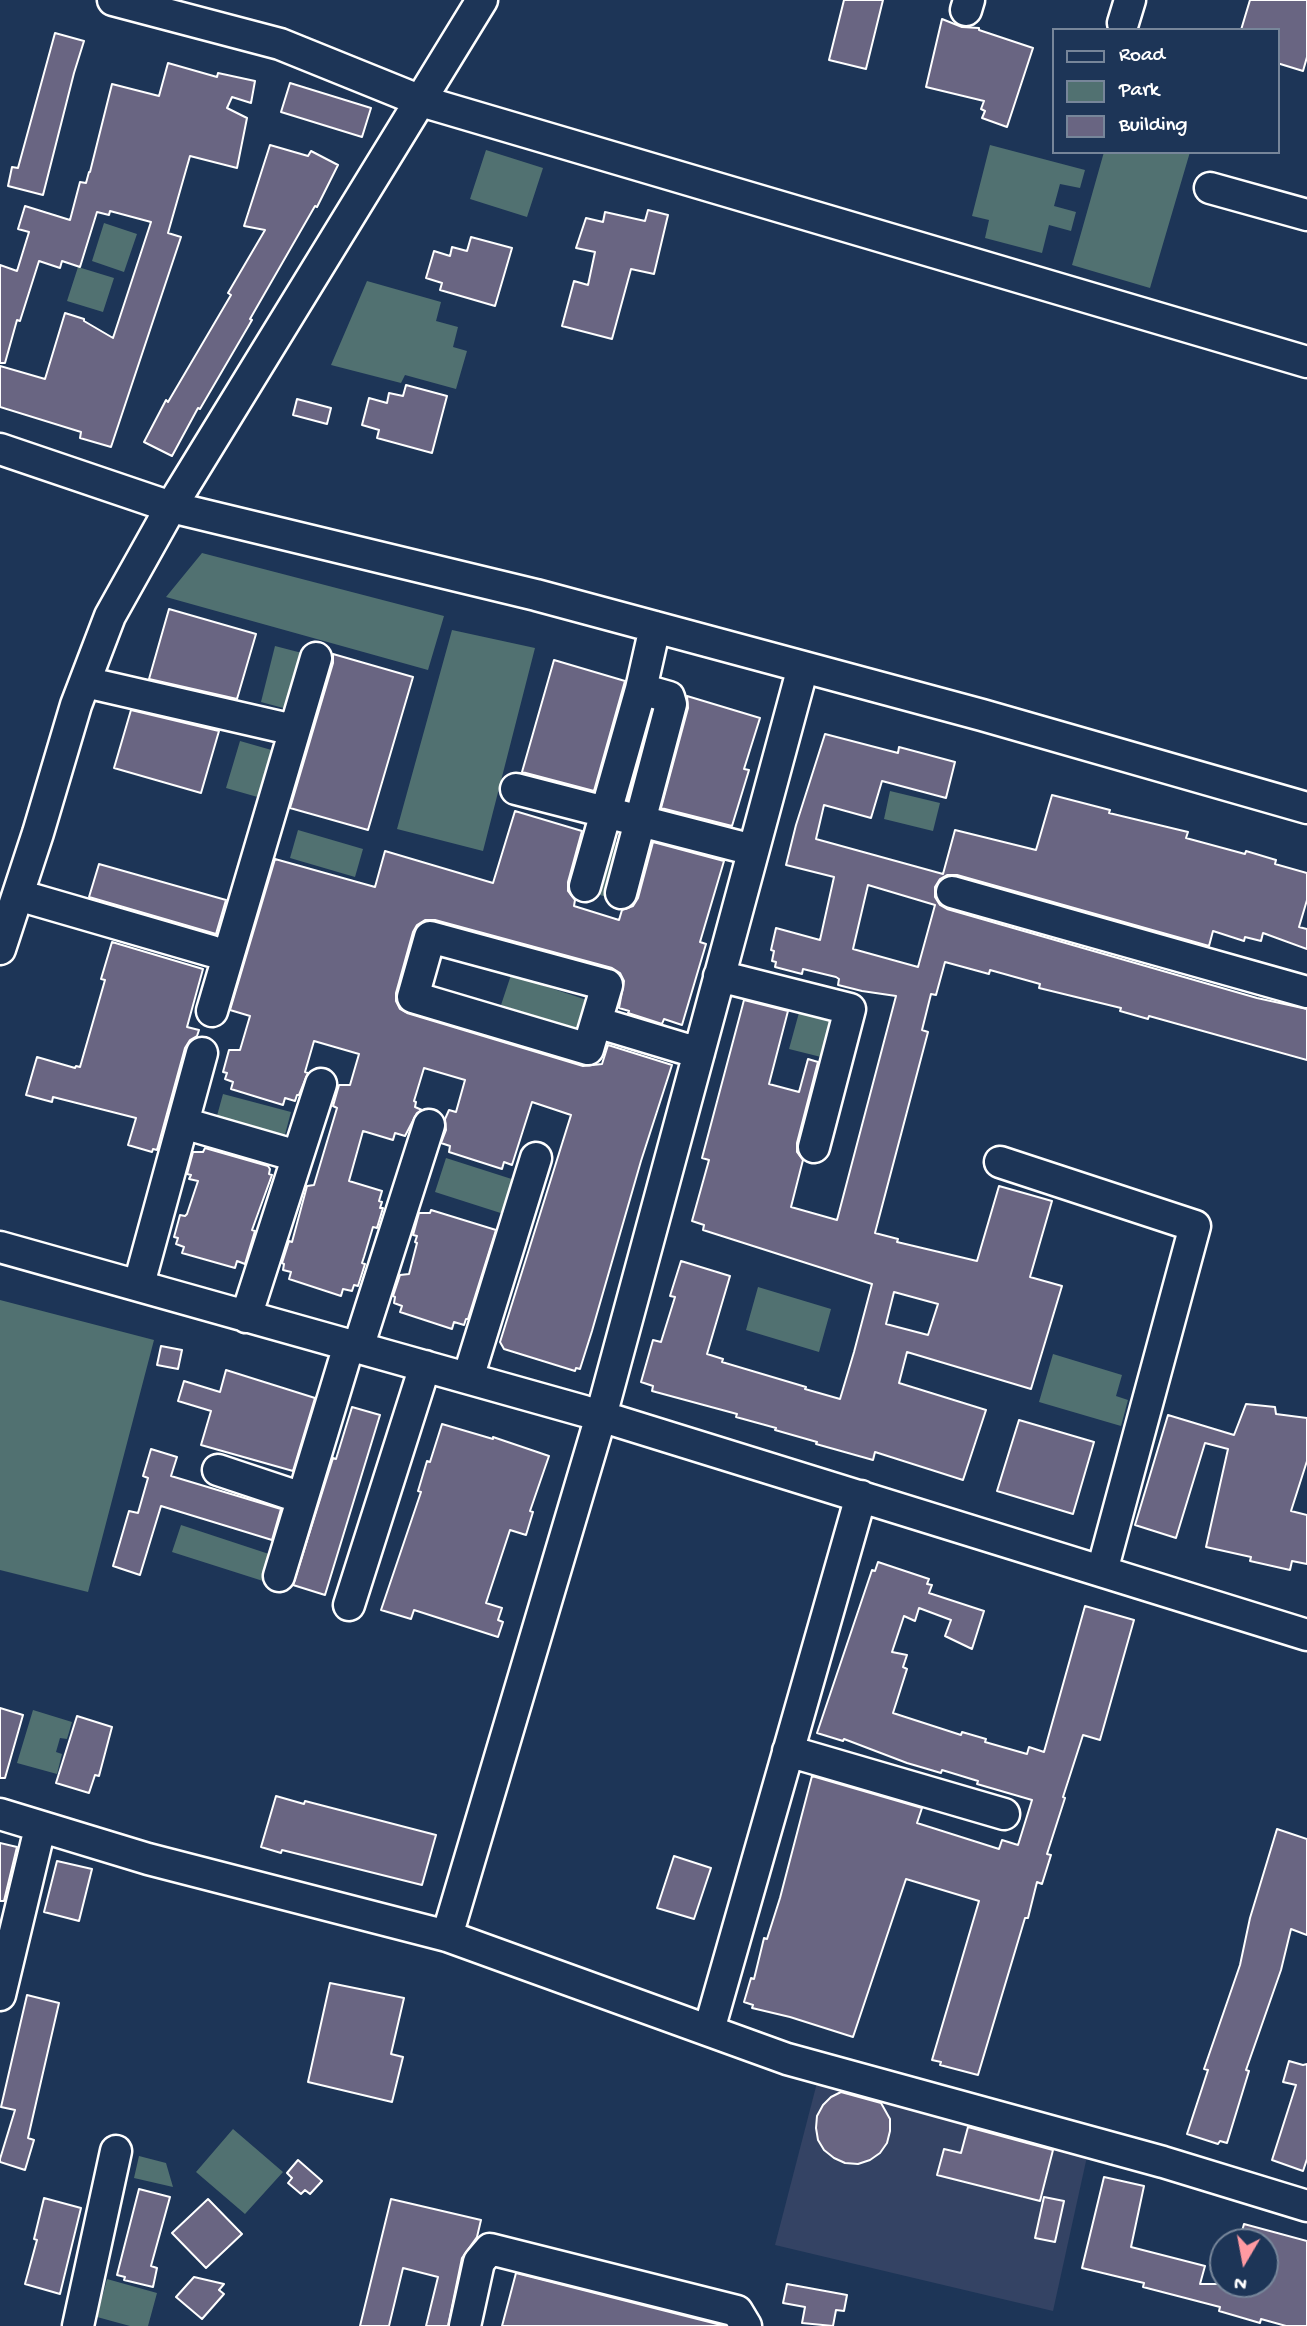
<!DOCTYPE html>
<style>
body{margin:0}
#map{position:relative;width:1307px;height:2326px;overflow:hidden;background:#1d3557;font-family:"Gochi Hand",sans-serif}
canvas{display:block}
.legend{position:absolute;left:1052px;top:28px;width:228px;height:126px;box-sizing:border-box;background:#1d3557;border:2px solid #77869a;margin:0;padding:9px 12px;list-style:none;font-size:21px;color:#fff}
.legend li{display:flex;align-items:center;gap:14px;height:35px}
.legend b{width:35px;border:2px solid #77869a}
.north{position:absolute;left:1209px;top:2228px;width:70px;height:70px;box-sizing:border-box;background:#1d3557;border:2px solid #77869a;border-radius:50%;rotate:190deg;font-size:19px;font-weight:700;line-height:28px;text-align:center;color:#fff}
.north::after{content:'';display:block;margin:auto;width:24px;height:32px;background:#ff9aa2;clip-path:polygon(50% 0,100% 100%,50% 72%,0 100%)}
</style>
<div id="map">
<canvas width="1307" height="2326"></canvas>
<ul class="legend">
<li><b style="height:9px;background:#1d3557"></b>Road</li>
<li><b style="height:19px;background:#517171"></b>Park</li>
<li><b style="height:19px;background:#696582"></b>Building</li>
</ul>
<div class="north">N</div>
</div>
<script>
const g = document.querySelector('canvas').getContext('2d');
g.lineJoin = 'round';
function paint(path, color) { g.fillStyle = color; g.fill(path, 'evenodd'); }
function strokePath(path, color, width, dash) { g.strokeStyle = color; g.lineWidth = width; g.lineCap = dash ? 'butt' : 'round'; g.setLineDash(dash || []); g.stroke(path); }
const built = new Path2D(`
 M819 2075 1088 2152 1053 2311 775 2245Z`);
const green = new Path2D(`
 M990 145 1085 170 1080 188 1060 184 1054 206 1076 212 1071 231 1049 225 1042 253 985 238 989 220 972 216Z
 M486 150 543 168 527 217 470 199Z
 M1104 152H1190L1150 288 1072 265Z
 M104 223 137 234 124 272 92 261Z
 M78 267 114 278 103 312 67 301Z
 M367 281 441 302 436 321 458 327 453 347 467 351 456 389 405 375 401 383 331 365Z
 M202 553 444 616 428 670 166 597Z
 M452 630 535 648 483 851 397 829Z
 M275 646 302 653 287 709 261 702Z
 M647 701 667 706 642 798 622 792Z
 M240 741 275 751 261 798 226 788Z
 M890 791 940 803 933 831 884 819Z
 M298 830 363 849 355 877 290 858Z
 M608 840 632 847 615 900 591 892Z
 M511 975 590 1001 580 1031 501 1005Z
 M800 1009 843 1020 833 1060 789 1049Z
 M223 1094 291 1112 283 1142 215 1123Z
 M446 1158 521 1182 510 1216 435 1192Z
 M758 1287 831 1309 819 1352 746 1330Z
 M0 1300 154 1340 88 1592 0 1570Z
 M1053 1354 1122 1375 1116 1396 1128 1400 1121 1426 1039 1402Z
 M181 1525 272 1555 263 1581 172 1552Z
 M33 1710 72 1722 67 1739 60 1738 56 1752 62 1754 57 1774 17 1763Z
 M233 2129 283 2172 245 2214 196 2172Z
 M139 2156 166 2163 173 2187 134 2178Z
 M107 2279 157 2293 148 2326H130L97 2317Z`);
const building = new Path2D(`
 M844 0H883L866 69 829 60Z
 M1250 0H1307V57L1303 71 1277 63V30H1241Z
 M942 19 962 27 979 28V30L1033 48 1007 127 982 118 985 111 981 109 984 101 926 87Z
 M55 33 84 41 74 73 43 195 8 186 12 167 18 168Z
 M168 63 217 77 218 73 255 81 251 103 232 97 227 108 247 118 237 168 190 156 168 233 181 237 111 447 80 438 81 432 0 407V366L45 379 65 313 84 319V321L113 338 151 222 110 211 109 215 97 212 80 267 62 261 60 268 39 261 20 321 17 320 5 363H0V265L17 271 29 232 18 229 25 206 70 220 80 182 86 183 89 172H90L112 84 159 96Z
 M290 83 371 108 362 137 281 112Z
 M270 145 308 156 311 151 338 165 317 207 315 206 250 319 252 320 200 409 198 408 172 456 144 442 166 400 168 402 231 295 228 293 265 230 244 226Z
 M648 210 668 215 654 274 631 269 612 339 562 326 574 281 588 285 595 252 576 248 586 218 603 222 605 212 645 221Z
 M471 237 512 248 495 306 440 290 442 283 426 278 434 251 450 256 452 247 467 251Z
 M406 385 447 396 432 453 377 438 379 430 362 425 369 398 387 403 389 393 403 396Z
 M297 399 331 408 327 424 293 415Z
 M169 609 256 634 237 699 149 679Z
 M333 654 413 677 368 830 290 808 333 663Z
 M554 660 625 681 594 791 522 772Z
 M687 696 760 718 744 769 749 770 732 826 661 808 688 708Z
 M131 710 219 731 201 793 114 768Z
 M825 734 898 753 899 747 955 762 946 798 882 781 871 818 824 805 816 839 943 874 955 830 1036 850 1052 795 1110 810 1109 813 1188 832 1186 838 1245 854 1246 851 1276 860 1275 864 1307 873V900L1299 927 1307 929V949L1263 933 1261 941 1245 937 1244 941 1213 931 1209 946 957 875H947L940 879 935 887V897L940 905 947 909 1257 998 1307 1009V1060L1149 1016 1148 1019 1120 1011 1121 1008 1039 988 1040 984 990 970 989 974 945 962 936 995 931 994 922 1030 928 1032 875 1233 898 1239 897 1242 977 1261 999 1186 1052 1201 1030 1277 1062 1286 1031 1389 907 1352 899 1383 986 1410 963 1480 875 1452 873 1460 816 1444 817 1442 775 1430 776 1428 736 1417 737 1414 652 1391 653 1386 641 1382 653 1340 661 1342 675 1297 670 1296 681 1261 730 1276 707 1354 723 1359 722 1362 806 1387 805 1389 840 1399 854 1352 872 1284 703 1230 704 1225 692 1221 709 1160 702 1158 744 1000 788 1011 769 1084 799 1092 808 1059 818 1062 797 1143V1152L803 1160 791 1207 837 1220 896 996 862 991 838 985 839 979 836 977 803 969 802 974 775 967 776 962 772 961 774 951 771 950 776 928 820 940 834 877 786 865 796 825ZM868 885 935 905 918 967 853 949ZM894 1292 938 1304 928 1335 886 1324Z
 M515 811 582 831 568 882V891L575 900 574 906 619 920 622 910 633 906 638 898 653 842 724 861 700 942 706 944 682 1025 664 1019 662 1024 628 1013 629 1011 619 1008 624 981 620 973 612 968 435 920H425L417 925 413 932 396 993V1001L400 1009 407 1013 583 1066 602 1064 608 1045 672 1065 641 1161 592 1331 580 1369 576 1368 575 1371 504 1349 500 1342 571 1115 532 1102 512 1165 504 1162 502 1169 449 1152 450 1146 441 1143 446 1130 445 1119 449 1110 456 1112 465 1080 424 1068 414 1101 416 1102 415 1107 422 1110 417 1113 405 1136 395 1133 393 1140 363 1131 349 1181 382 1191 379 1201 382 1202 380 1208H383L377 1228 373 1227 364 1257 362 1263 365 1264 358 1286 354 1285 352 1291 343 1289 341 1296 289 1279 291 1272 283 1270 284 1264 282 1263 289 1241 292 1242 307 1186 314 1185 337 1108 333 1106 339 1085H350L359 1054 314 1041 305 1072 308 1073 299 1095H297L295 1101 285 1098 283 1105 231 1089 233 1082 225 1079 227 1073 223 1072 229 1050H240L250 1016 230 1010 275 859 375 887 385 851 493 883Z
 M99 864 226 900 216 934 89 897Z
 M112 942 203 969 187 1027 199 1030 197 1036 190 1040 185 1048 157 1150 153 1149 152 1152 128 1145 136 1118 53 1097 52 1102 26 1095 37 1057 75 1068 76 1066 80 1067 105 980 101 979Z
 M205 1148 268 1166 270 1169 269 1174 272 1175 252 1230 255 1231 245 1264 237 1261 235 1268 182 1253 184 1247 176 1244 178 1238 174 1237 180 1215 185 1216 187 1214 198 1181 189 1179 191 1175 187 1174 193 1152H203Z
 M431 1210 496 1230 468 1319H466L464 1325 454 1322 452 1329 400 1312 402 1306 394 1303 395 1297 393 1296 400 1275 409 1274 417 1243 415 1242 417 1236 413 1235 419 1213H430Z
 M161 1346 182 1350 178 1369 157 1365Z
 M226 1370 315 1398 293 1471 201 1445 211 1411 178 1401 184 1381 220 1392Z
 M1246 1404 1275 1407 1276 1414 1307 1418V1461L1291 1511 1307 1515V1564L1292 1561 1290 1570 1250 1561 1251 1557 1206 1547 1228 1449 1205 1443 1176 1538 1135 1525 1168 1415 1234 1435Z
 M352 1407 380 1415 325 1595 293 1585 333 1458 336 1459Z
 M1019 1420 1094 1442 1073 1514 997 1491Z
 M442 1424 493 1439V1437L549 1456 530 1511 533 1512 526 1535 510 1530 486 1603 502 1608 498 1620 503 1622 498 1637 414 1610 411 1619 381 1610 421 1492 418 1491 427 1461 430 1462Z
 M151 1449 177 1457 171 1476 281 1509 272 1540 161 1506 140 1575 113 1566 129 1511 138 1513 148 1478 143 1476Z
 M878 1562 929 1579 927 1584 932 1585 929 1593 984 1611 972 1649 945 1636 951 1620 919 1608 915 1621 904 1616 892 1652 907 1655 903 1667 907 1669 893 1713 961 1735 962 1732 986 1739 985 1742 1027 1754 1029 1747 1044 1752 1085 1606 1134 1620 1100 1740 1083 1735 1063 1797 1065 1798 1047 1854 1051 1855 1042 1884 1037 1882 1028 1918H1025L978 2075 940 2065 941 2062 932 2060 979 1901 906 1879 853 2037 790 2017 752 2008 753 2005 744 2002 751 1978 754 1979 764 1938 767 1939 780 1898 812 1776 922 1808 917 1823 999 1849 1002 1840 1018 1845 1032 1800 977 1784 978 1781 942 1770 941 1773 907 1763 844 1739 843 1741 817 1733 872 1570 875 1571Z
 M0 1708 23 1715 5 1778H0Z
 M77 1716 112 1727 99 1776 95 1775 89 1793 56 1783Z
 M276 1796 304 1804 305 1801 436 1835 422 1885 282 1850 281 1853 261 1847Z
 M1277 1829 1307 1839V1935L1291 1929 1281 1970 1246 2070 1249 2071 1227 2143 1220 2141 1218 2144 1187 2134 1208 2070 1204 2069 1240 1965 1250 1918Z
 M0 1843 17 1847 4 1901H0Z
 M674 1856 711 1868 694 1919 657 1908Z
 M57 1861 92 1869 79 1921 44 1912Z
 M330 1983 404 1998 391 2054 403 2057 392 2102 308 2082Z
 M27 1995 59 2003 28 2138 34 2140 25 2170 0 2162V2159L15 2110 1 2107Z
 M1289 2061 1303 2065 1307 2064V2159L1303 2171 1272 2160 1296 2085 1283 2082Z
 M841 2092 881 2103 890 2119V2131L887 2143 880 2153 870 2160 858 2164 845 2163 834 2158 824 2150 818 2140 816 2128 817 2116 823 2105 831 2097Z
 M968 2127 1053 2150 1040 2201 937 2175 944 2149 961 2153Z
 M298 2160 322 2181 310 2194 305 2190 301 2194 288 2183 292 2178 287 2173Z
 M1104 2177 1144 2186 1131 2247 1205 2266 1200 2284H1265V2242H1239L1244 2224 1307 2241V2326H1286L1261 2319 1260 2323 1219 2311 1220 2307 1143 2287 1144 2283 1082 2268Z
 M139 2189 170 2197 151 2266 157 2268 153 2287 124 2280 125 2277 117 2275Z
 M1044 2197 1064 2201 1055 2242 1035 2238Z
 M44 2198 81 2208 60 2294 25 2284 37 2240 34 2239Z
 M208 2199 242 2234 206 2268 172 2233Z
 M391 2199 481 2220 477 2237 462 2258 448 2326H426L438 2277 403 2268 389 2326H360Z
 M516 2273 725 2326H502Z
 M194 2277 224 2284 219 2290 224 2294 202 2319 176 2297Z
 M787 2284 847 2295 844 2311 836 2310 833 2326 802 2323 805 2307 783 2303Z`);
const minor = new Path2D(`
 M113 0 280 44 421 101 1307 362
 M966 10 969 0
 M1123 23 1130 0
 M1210 188 1307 215
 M0 449 171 507 536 595 982 715 1307 808
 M85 682 294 730
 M641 689 655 627
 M516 789 753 850
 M585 886 641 689 669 697 671 704 621 893
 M952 892 1307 992
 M18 895 211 951
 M0 949 38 833 76 705 110 616 171 507 482 0
 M719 976 850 1009 814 1147
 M212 1011 316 658
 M596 1022 607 985 430 937 413 997 588 1049 596 1022 699 1053
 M183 1123 297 1156
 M1000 1162 1195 1226 1102 1571
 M0 1247 584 1411 1307 1635
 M139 1284 202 1053
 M246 1317 321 1084
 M358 1348 429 1125
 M468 1378 536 1158
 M218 1470 302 1498
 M279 1576 349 1345
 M349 1605 425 1366
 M788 1751 1004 1814
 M0 1814 148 1859 447 1936 787 2059 1163 2162 1307 2206
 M447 1936 601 1416 803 667
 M0 1995 40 1828
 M709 2030 861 1496
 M78 2326 116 2151
 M465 2326 479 2262 490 2249 737 2311 746 2326`);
paint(built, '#344364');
paint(green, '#517171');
paint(building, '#696582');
strokePath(building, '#fff', 2);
strokePath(minor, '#fff', 35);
strokePath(minor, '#1d3557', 30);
</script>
